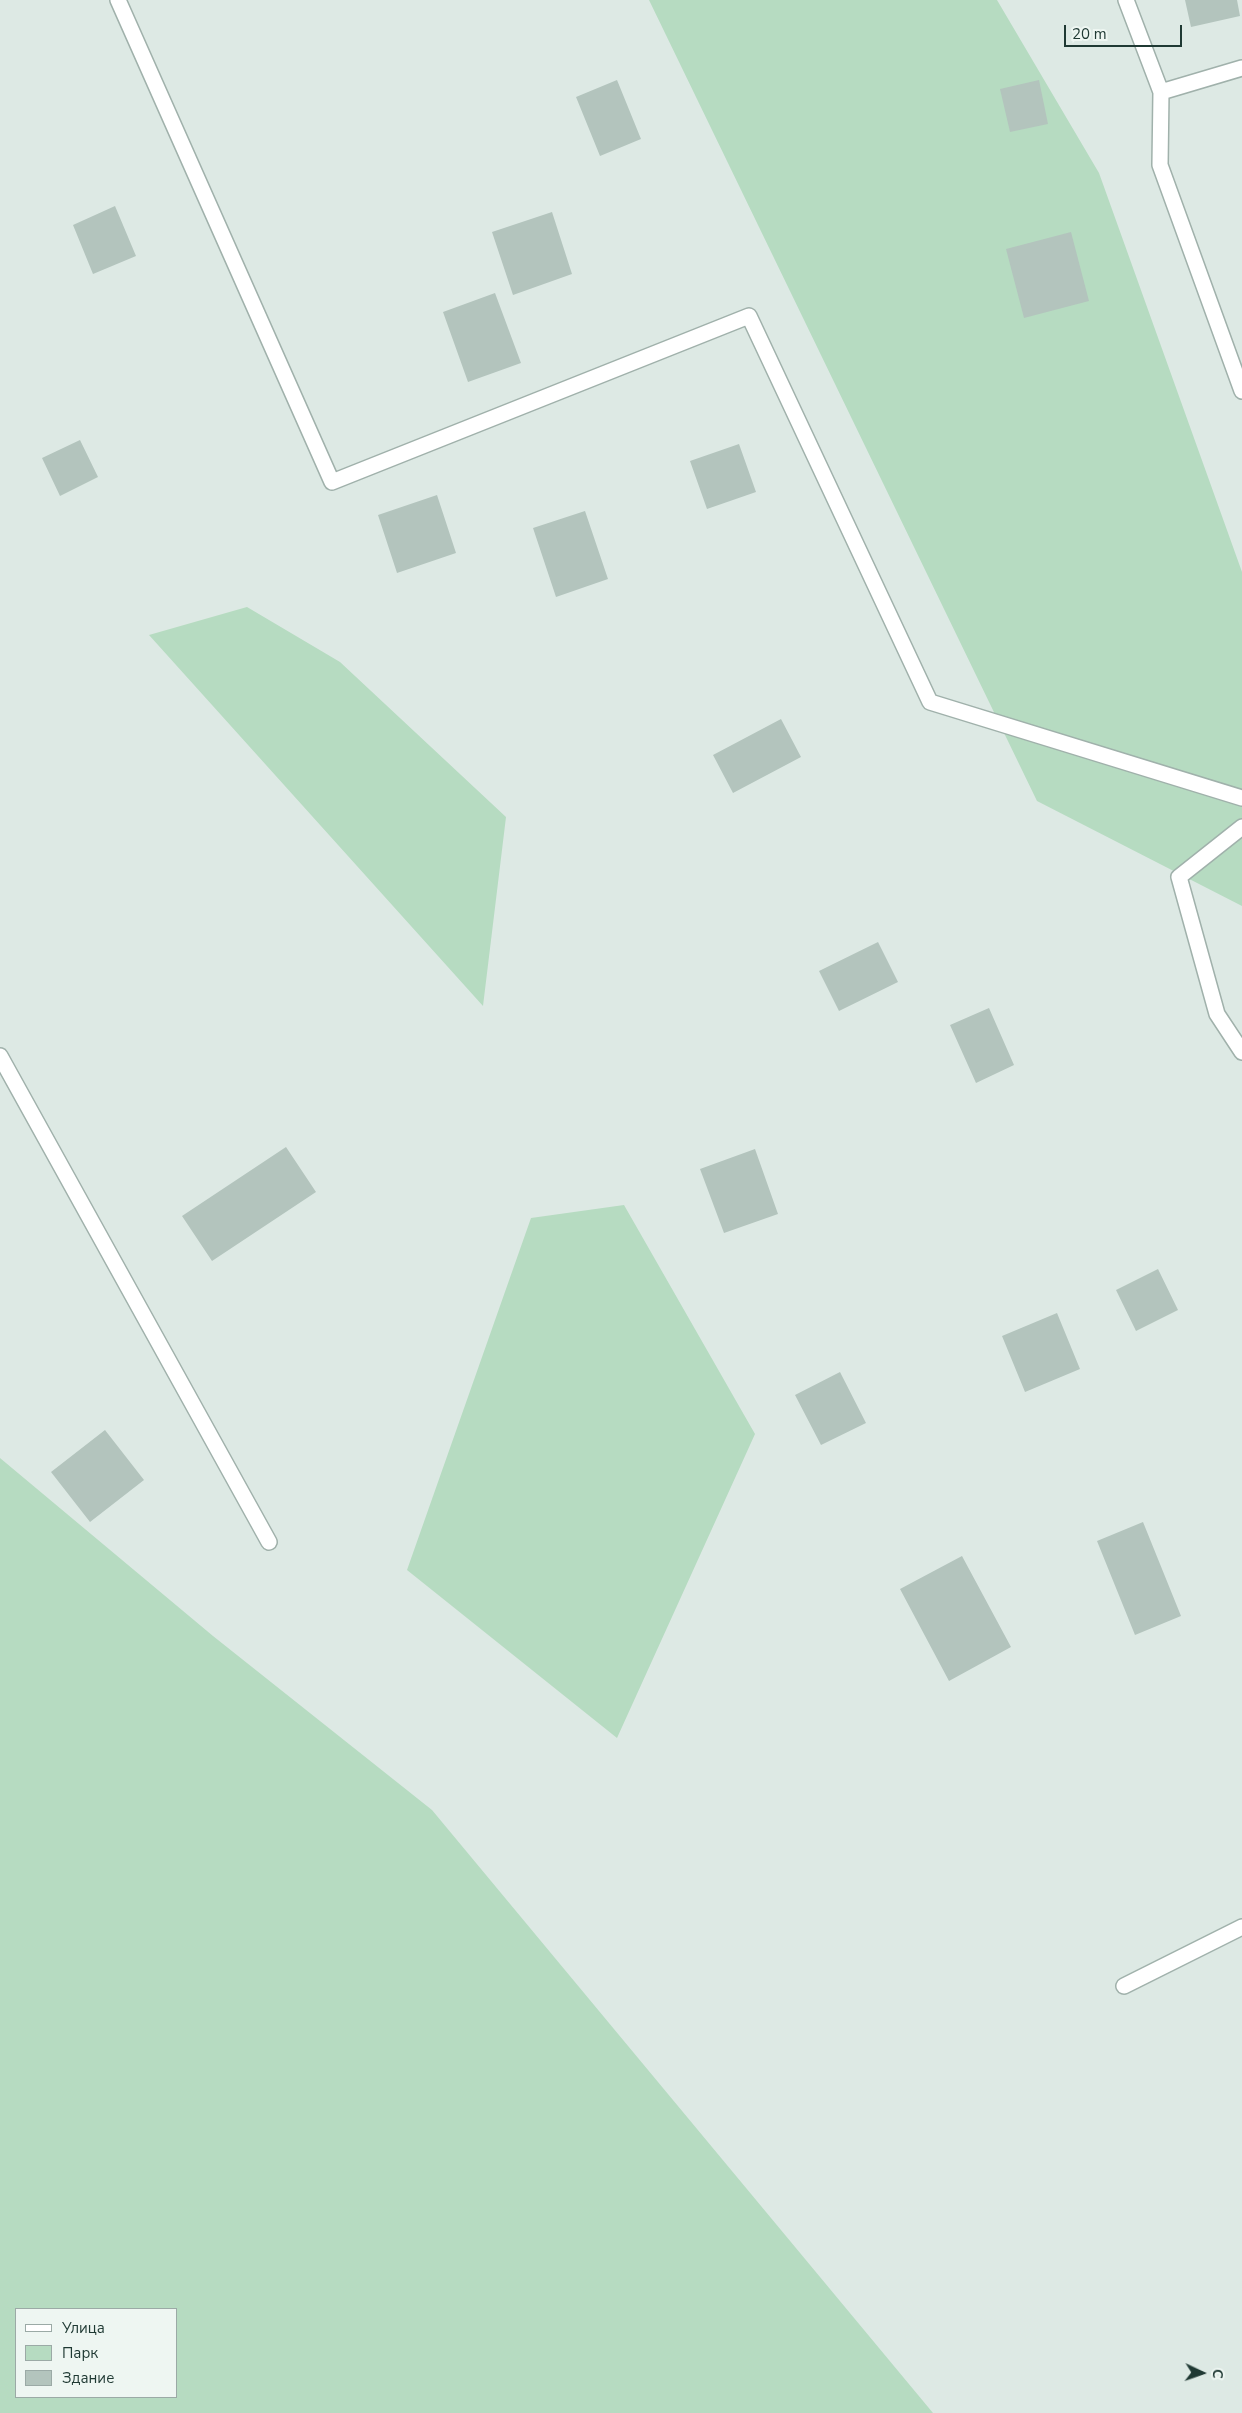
<!DOCTYPE html>
<meta charset="utf-8">
<style>
body{margin:0}
#map{position:relative;width:1242px;height:2413px;overflow:hidden;background:#dde9e4;font-family:"Nunito Sans",sans-serif}
canvas{display:block}
.legend{position:absolute;left:15px;top:2308px;width:162px;height:90px;box-sizing:border-box;background:#eef6f2;border:1px solid #9baaa6;margin:0;padding:6px 9px;list-style:none;font-size:15px;color:#1f3933}
.legend li{display:flex;align-items:center;gap:10px;height:25px}
.legend b{width:25px;border:1px solid #9baaa6}
.north{position:absolute;left:1177px;top:2348px;width:50px;height:50px;-webkit-text-stroke:4px #eef6f2;paint-order:stroke;rotate:93deg;font-size:14px;font-weight:700;line-height:20px;text-align:center;color:#1f3933}
.north::after{content:'';display:block;margin:auto;width:18px;height:22px;background:#1f3933;clip-path:polygon(50% 0,100% 100%,50% 72%,0 100%)}
.scale{position:absolute;left:1064px;top:25px;width:118px;height:22px;box-sizing:border-box;border:2px solid #1f3933;border-top:0;padding-left:6px;font-size:15px;line-height:18px;white-space:nowrap;color:#1f3933;-webkit-text-stroke:4px #eef6f2;paint-order:stroke}
</style>
<div id="map">
<canvas width="1242" height="2413"></canvas>
<ul class="legend">
<li><b style="height:6px;background:#fff"></b>Улица</li>
<li><b style="height:14px;background:#b6dbc1"></b>Парк</li>
<li><b style="height:14px;background:#b3c4bd"></b>Здание</li>
</ul>
<div class="north">С</div>
<div class="scale">20 m</div>
</div>
<script>
const g = document.querySelector('canvas').getContext('2d');
g.lineJoin = 'round';
function paint(path, color) { g.fillStyle = color; g.fill(path, 'evenodd'); }
function strokePath(path, color, width, dash) { g.strokeStyle = color; g.lineWidth = width; g.lineCap = dash ? 'butt' : 'round'; g.setLineDash(dash || []); g.stroke(path); }
const green = new Path2D(`
 M649 0H997L1099 173 1242 572V906L1037 801Z
 M247 607 340 662 506 817 483 1006 149 635Z
 M624 1205 755 1434 617 1738 407 1570 531 1218Z
 M0 1458 213 1636 432 1810 933 2413H0ZM16 2309H176V2397H16Z`);
const building = new Path2D(`
 M1185 0H1237L1240 16 1191 27Z
 M617 80 641 139 600 156 576 97Z
 M1039 80 1048 124 1010 132 1000 89Z
 M115 206 136 256 93 274 73 225Z
 M552 212 572 274 513 295 492 232Z
 M1071 232 1089 301 1024 318 1006 249Z
 M495 293 521 363 468 382 443 312Z
 M80 440 98 477 60 496 42 458Z
 M739 444 756 492 707 509 690 461Z
 M437 495 456 553 397 573 378 515Z
 M585 511 608 579 556 597 533 528Z
 M781 719 801 757 733 793 713 755Z
 M878 942 898 982 839 1011 819 971Z
 M989 1008 1014 1065 976 1083 950 1025Z
 M286 1147 316 1192 212 1261 182 1216Z
 M755 1149 778 1214 724 1233 700 1169Z
 M1158 1269 1178 1310 1136 1331 1116 1290Z
 M1057 1313 1080 1369 1025 1392 1002 1336Z
 M840 1372 866 1423 821 1445 795 1395Z
 M105 1430 144 1480 90 1522 51 1472Z
 M1143 1522 1181 1616 1135 1635 1097 1541Z
 M962 1556 1011 1647 949 1681 900 1589Z`);
const service = new Path2D(`
 M118 0 332 482 749 316 930 702 1242 798
 M1126 0 1161 92 1242 68
 M1161 92 1160 165 1242 391
 M0 1056 269 1542
 M1124 1986 1242 1927`);
const minor = new Path2D(`
 M1242 827 1179 877 1217 1014 1242 1052`);
paint(green, '#b6dbc1');
paint(building, '#b3c4bd');
strokePath(service, '#a0b1ab', 18);
strokePath(minor, '#a0b1ab', 18);
strokePath(service, '#fff', 15);
strokePath(minor, '#fff', 15);
</script>
